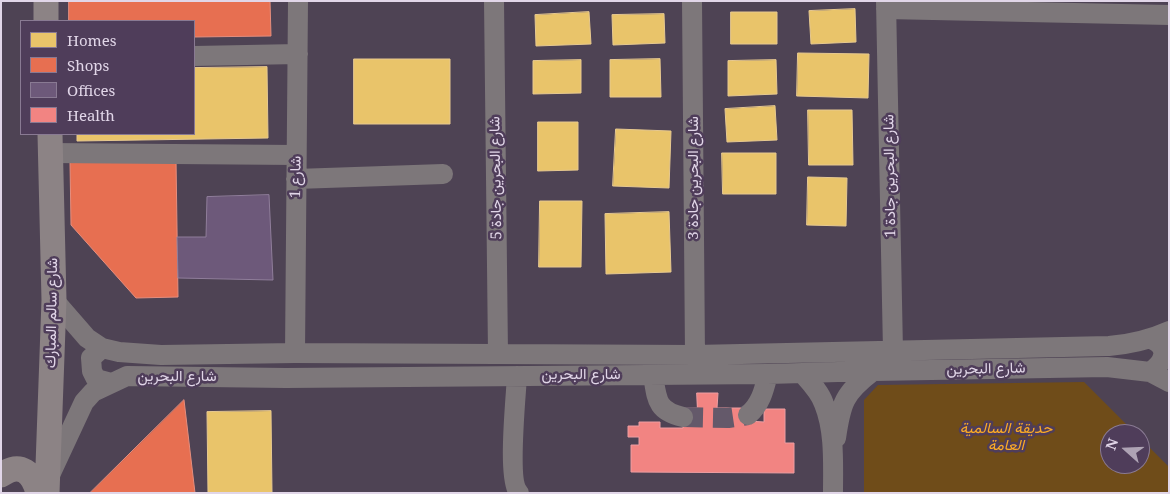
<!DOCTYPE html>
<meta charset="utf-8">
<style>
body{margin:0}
#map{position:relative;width:1170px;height:494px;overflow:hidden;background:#4e4354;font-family:"Noto Serif",serif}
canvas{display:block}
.frame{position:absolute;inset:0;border:2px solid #e1d6e8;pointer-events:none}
.legend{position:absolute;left:20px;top:20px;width:175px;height:115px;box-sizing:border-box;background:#4f3d5a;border:1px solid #897a93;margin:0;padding:6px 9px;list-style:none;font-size:15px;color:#e1d6e8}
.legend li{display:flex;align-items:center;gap:10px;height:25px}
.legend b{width:25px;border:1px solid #897a93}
.north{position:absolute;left:1100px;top:424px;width:50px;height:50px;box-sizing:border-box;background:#4f3d5a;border:1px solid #897a93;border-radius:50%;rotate:290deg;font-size:14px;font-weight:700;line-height:20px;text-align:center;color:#e1d6e8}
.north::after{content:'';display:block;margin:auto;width:18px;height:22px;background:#aea3b4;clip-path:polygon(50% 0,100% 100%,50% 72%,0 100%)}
</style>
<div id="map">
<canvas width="1170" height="494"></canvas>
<div class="frame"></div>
<ul class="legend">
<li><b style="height:14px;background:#e9c46a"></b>Homes</li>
<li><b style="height:14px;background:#e76f51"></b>Shops</li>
<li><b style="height:14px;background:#6d597a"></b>Offices</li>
<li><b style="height:14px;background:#f28482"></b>Health</li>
</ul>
<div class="north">N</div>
</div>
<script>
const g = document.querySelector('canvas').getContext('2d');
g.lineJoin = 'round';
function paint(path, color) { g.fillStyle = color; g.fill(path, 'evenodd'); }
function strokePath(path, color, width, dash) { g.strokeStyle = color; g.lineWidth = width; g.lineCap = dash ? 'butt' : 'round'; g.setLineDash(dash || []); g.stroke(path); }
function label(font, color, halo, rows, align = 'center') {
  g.font = font + ' "Noto Serif",Vazirmatn,serif'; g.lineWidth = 5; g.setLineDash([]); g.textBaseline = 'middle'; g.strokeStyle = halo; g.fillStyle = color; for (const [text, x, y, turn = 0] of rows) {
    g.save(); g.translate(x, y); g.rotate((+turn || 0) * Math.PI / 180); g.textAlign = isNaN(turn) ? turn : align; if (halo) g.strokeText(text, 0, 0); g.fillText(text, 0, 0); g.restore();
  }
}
const green = new Path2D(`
 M1084 382 1136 434H1110V464H1140V438L1169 467V493H864V400L878 385Z`);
const homes = new Path2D(`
 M855 9 856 42 811 44 809 11Z
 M589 12 591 44 536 46 535 15Z
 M731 12H777V44H731Z
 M664 14 665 43 613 45 612 15Z
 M798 53 869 54 868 98 797 96Z
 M354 59H450V124H354Z
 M660 59 661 97H610V60Z
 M581 60V93L533 94V61Z
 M776 60 777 94 728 96V61Z
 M267 67 268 138 77 141V134H194V68Z
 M775 106 777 140 727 142 725 109Z
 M808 110H852L853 165H809Z
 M538 122H578V170L538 171Z
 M616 129 671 131 669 188 613 186Z
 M722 153H776V194H723Z
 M808 177 847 178 846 226 807 225Z
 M540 201H582L581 267H539Z
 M669 212 671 272 606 274 605 214Z
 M271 411 272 493H208L207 412Z`);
const shops = new Path2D(`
 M69 1H270L271 36 194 37V21H69Z
 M176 159 178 297 136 298 71 225 70 161Z
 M184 400 195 493H90Z`);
const offices = new Path2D(`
 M269 195 273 280 178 278 177 237H206L207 197Z`);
const health = new Path2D(`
 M697 393H718L717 408H748V421L764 422V409H785V443H794V473L631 472V445H639V437H628V426H639V422H660V428H683V408H697Z`);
const minorTunnel = new Path2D(`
 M683 417 728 418 748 415`);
const minor = new Path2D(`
 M494 1 498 354
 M692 1 695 355
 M886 1 893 351
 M886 9 1169 15
 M194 56 298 54
 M50 153 296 155
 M296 179 443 174
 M54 300 87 338 102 348 119 352 161 355 295 353 695 355 1109 346C1131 344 1149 340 1169 331
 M102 348 91 358 92 371 96 379 111 383
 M295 353 298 1
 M1150 372C1165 362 1170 347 1151 339
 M802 373C810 382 820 392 824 404 835 431 833 464 833 493
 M653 375C657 399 656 411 683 417
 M517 376C516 396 507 481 519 493
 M748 415C761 404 764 390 768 374
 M836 438C841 403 844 393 873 371
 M50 475 84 402 93 392 127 376 286 378 768 374 873 371 1107 367 1150 372 1169 382`);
const major = new Path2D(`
 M46 1V21
 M1 475C21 461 33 473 38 493
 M47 493 54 300 50 134`);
const streetNames = [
 ["شارع البحرين جادة 1",890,176,-91],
 ["شارع 1",296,177,-89],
 ["شارع البحرين جادة 5",496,178,-91],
 ["شارع البحرين جادة 3",694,178,-90],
 ["شارع سالم المبارك",52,313,-89],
 ["شارع البحرين",986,369,-1],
 ["شارع البحرين",581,375],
 ["شارع البحرين",177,377]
];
const parkNames = [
 ["حديقة السالمية",1006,429],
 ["العامة",1006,446]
];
paint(green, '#6f4c19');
paint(homes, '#e9c46a');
strokePath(homes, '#e7c990', 1);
paint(shops, '#e76f51');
strokePath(shops, '#e58e7e', 1);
paint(offices, '#6d597a');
strokePath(offices, '#907e9b', 1);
paint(health, '#f28482');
strokePath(health, '#ed9da1', 1);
strokePath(minorTunnel, '#64596a', 20, [20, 10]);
strokePath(minor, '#7d777a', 20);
strokePath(major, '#8c8385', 25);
label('15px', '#e1d6e8', '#4f3d5a', streetNames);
label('italic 15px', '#fcab26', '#4f3d5a', parkNames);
</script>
